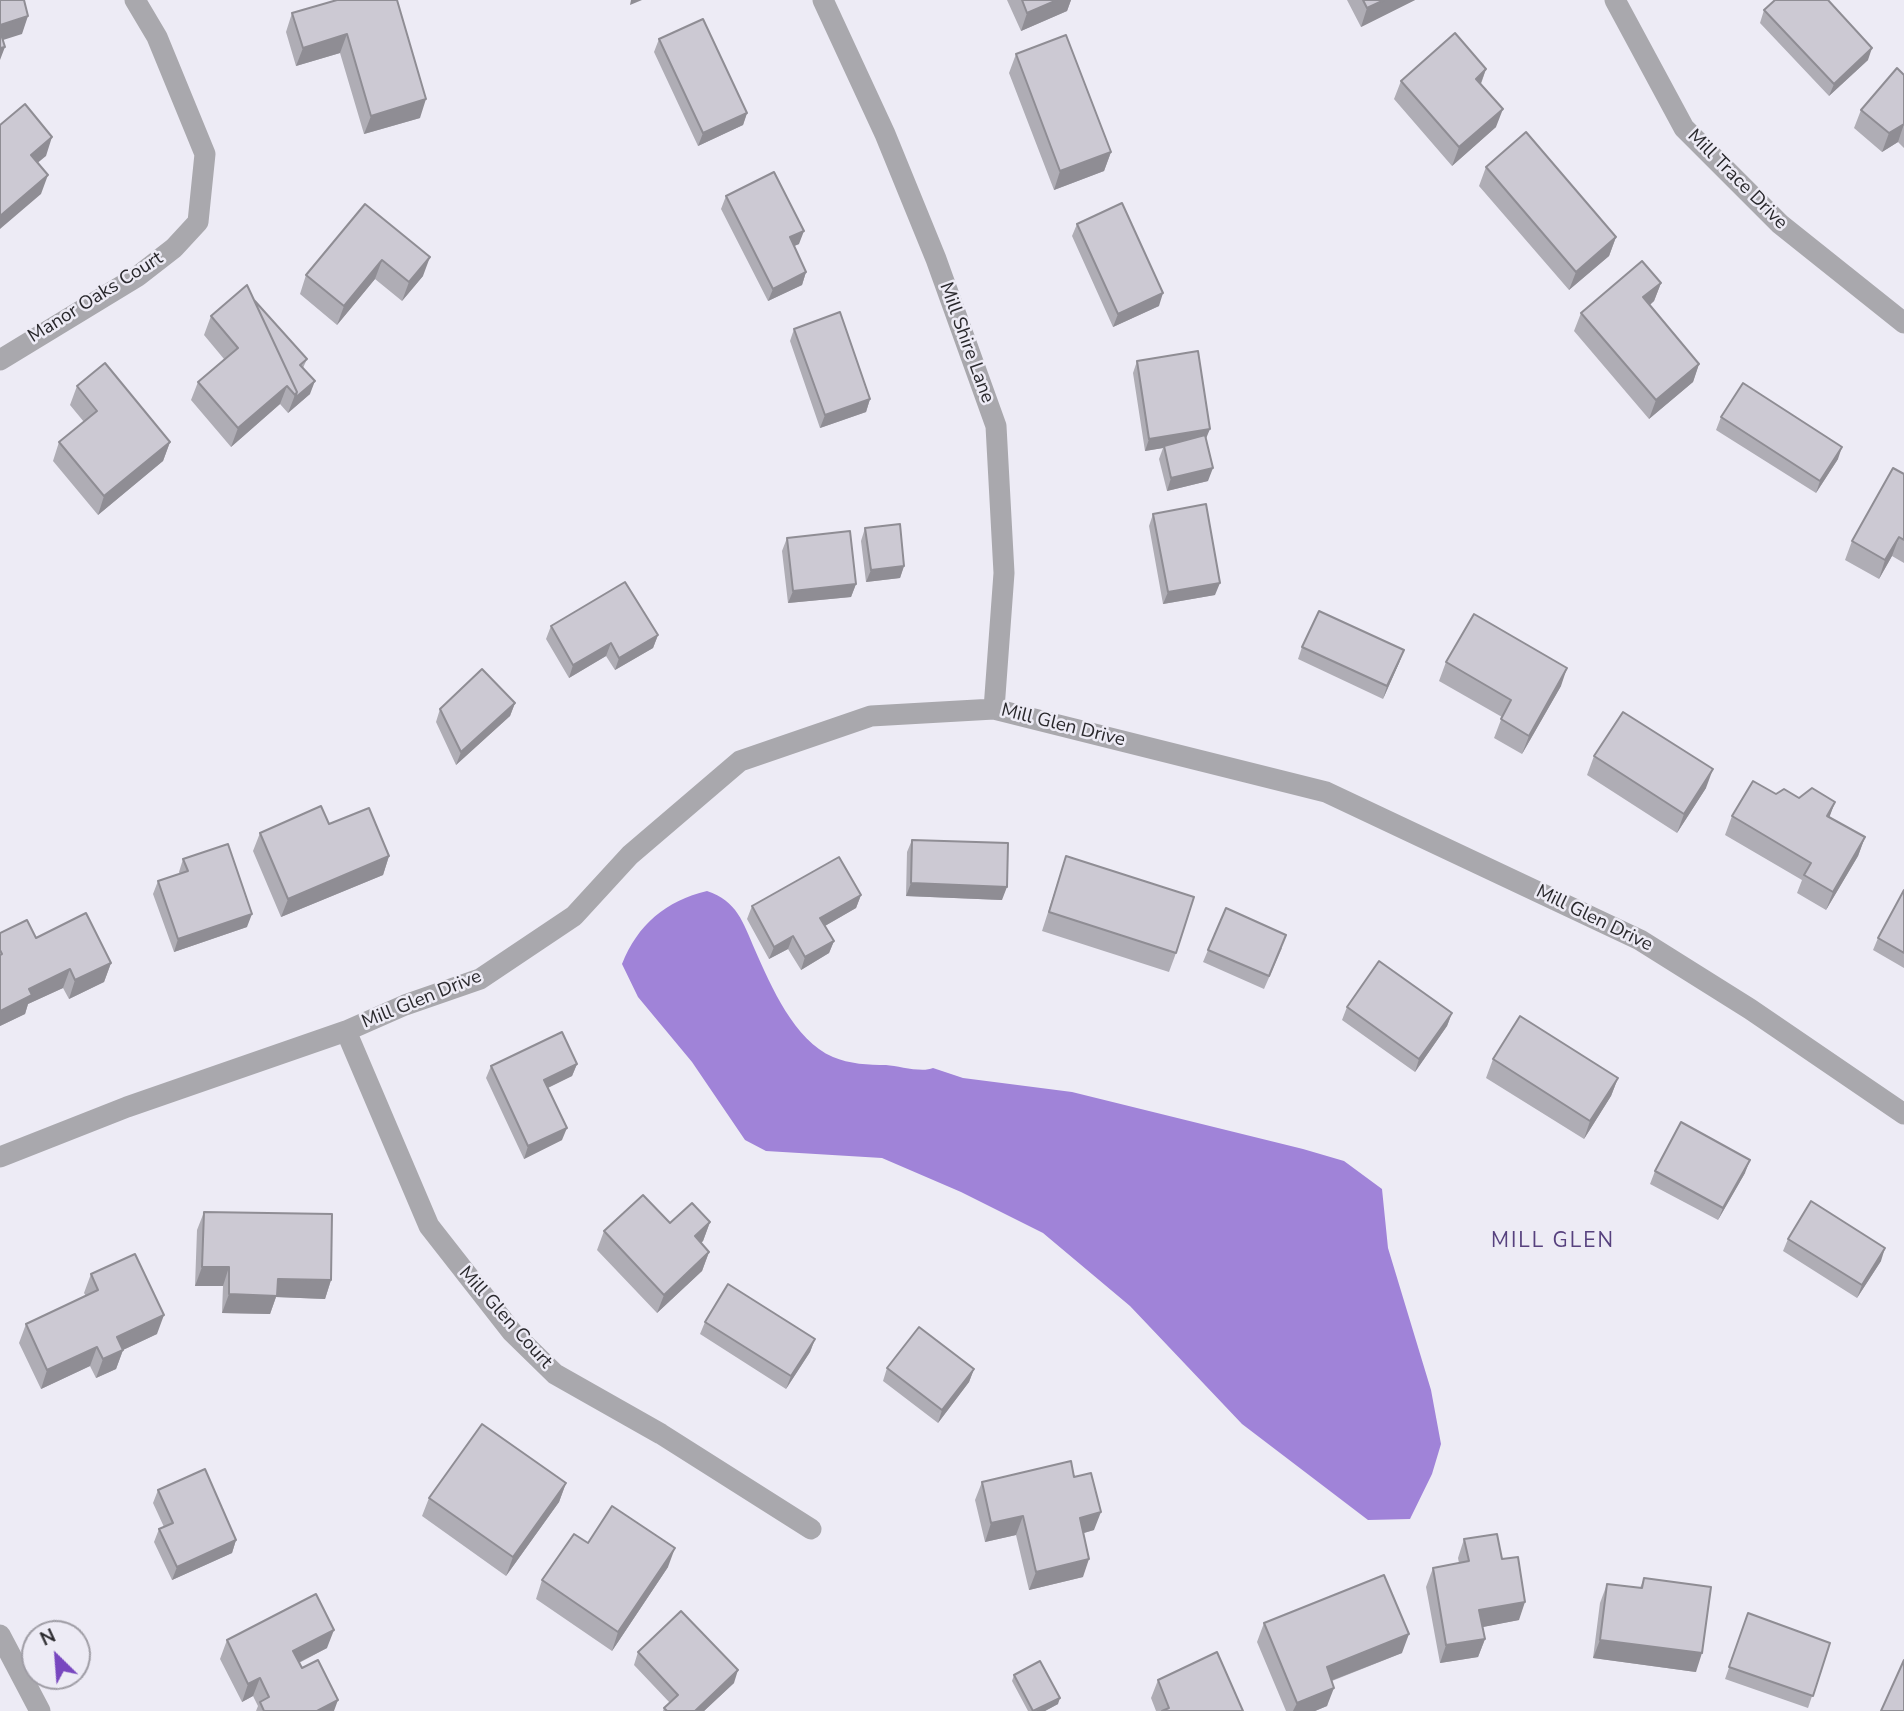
<!DOCTYPE html>
<style>
body{margin:0}
#map{position:relative;width:1904px;height:1711px;overflow:hidden;background:#edebf5;font-family:"Nunito Sans",sans-serif}
canvas{display:block}
.north{position:absolute;left:21px;top:1620px;width:70px;height:70px;box-sizing:border-box;background:#edebf5;border:2px solid #9f9da5;border-radius:50%;rotate:335deg;font-size:19px;font-weight:700;line-height:28px;text-align:center;color:#29282c}
.north::after{content:'';display:block;margin:auto;width:24px;height:32px;background:#7847bf;clip-path:polygon(50% 0,100% 100%,50% 72%,0 100%)}
</style>
<div id="map">
<canvas width="1904" height="1711"></canvas>
<div class="north">N</div>
</div>
<script>
const g = document.querySelector('canvas').getContext('2d');
g.lineJoin = 'round';
function paint(path, color) { g.fillStyle = color; g.fill(path, 'evenodd'); }
function strokePath(path, color, width, dash) { g.strokeStyle = color; g.lineWidth = width; g.lineCap = dash ? 'butt' : 'round'; g.setLineDash(dash || []); g.stroke(path); }
function label(font, color, halo, rows, align = 'center') {
  g.font = font + ' "Nunito Sans",sans-serif'; g.lineWidth = 5; g.setLineDash([]); g.textBaseline = 'middle'; g.strokeStyle = halo; g.fillStyle = color; for (const [text, x, y, turn = 0] of rows) {
    g.save(); g.translate(x, y); g.rotate((+turn || 0) * Math.PI / 180); g.textAlign = isNaN(turn) ? turn : align; if (halo) g.strokeText(text, 0, 0); g.fillText(text, 0, 0); g.restore();
  }
}
const water = new Path2D(`
 M707 891C737 901 743 922 755 950 771 986 794 1040 833 1057 849 1064 869 1065 886 1065 899 1066 922 1073 933 1068L963 1078 1072 1092 1303 1149 1344 1161 1382 1189 1388 1248 1431 1390 1441 1444 1432 1474 1410 1519 1368 1520 1242 1424 1130 1306 1043 1233 961 1192 882 1158 766 1151 745 1140 692 1062 638 997 622 964C638 924 666 901 707 891Z`);
const minor = new Path2D(`
 M823 0 885 134 936 259 996 426 1004 573 994 709
 M1615 0 1684 128 1780 224 1904 323
 M0 360 138 276 174 248 198 222 205 154 157 37 135 0
 M346 1031 429 1226 512 1332 555 1374 661 1434 811 1529
 M0 1157 127 1107 346 1031 405 1005 480 979 574 916 630 855 740 761 871 716 994 709 1326 792 1640 940 1750 1009 1904 1114
 M0 1635 40 1711`);
const wall = new Path2D(`
 M337 0 420 118 364 134 340 53 296 66 286 32 292 13Z
 M1007 0H1071L1067 11 1021 31Z
 M1347 0H1415L1361 27Z
 M1764 10 1868 60 1829 96 1760 23Z
 M659 39 747 113 743 125 698 146 654 52Z
 M1016 54 1111 152 1104 171 1054 190 1009 73Z
 M1486 69 1481 84 1496 127 1452 166 1394 99 1401 81Z
 M1904 75V148L1898 142 1882 152 1854 128 1861 110Z
 M1486 167 1616 237 1609 256 1569 290 1479 186Z
 M726 196 799 244 794 246 806 272 802 285 768 301 721 209Z
 M365 204 423 276 402 301 375 279 337 325 300 294 306 275Z
 M1077 224 1159 306 1113 327 1072 236Z
 M1661 283 1654 301 1650 305 1699 364 1693 382 1649 419 1574 331 1581 313Z
 M254 300 307 359 303 368 310 394 288 413 280 404 231 447 191 400 198 382 224 359 204 335 211 316Z
 M794 329 870 399 866 412 820 428 790 341Z
 M1137 361 1206 440 1208 481 1167 491 1159 459 1163 448 1145 451 1133 373Z
 M77 386 170 442 163 461 98 515 53 461 59 442 84 422 70 405Z
 M1721 417 1838 459 1816 493 1716 430Z
 M1904 474V563L1892 556 1879 579 1845 560 1852 541Z
 M1153 514 1215 595 1163 604 1149 526Z
 M865 528 904 566 900 578 866 582 861 541Z
 M787 538 856 584 851 597 788 603 782 551Z
 M551 626 658 635 653 648 615 670 606 656 569 678 546 639Z
 M1302 647 1404 650 1399 663 1383 699 1298 659Z
 M1446 662 1561 686 1522 754 1494 738 1502 717 1439 681Z
 M515 703 510 716 456 765 436 722 440 709Z
 M1594 756 1706 788 1677 833 1587 775Z
 M1776 794 1835 802 1829 817 1865 837 1858 856 1826 910 1797 893 1802 880 1725 835 1732 816Z
 M329 824 389 856 383 875 281 917 253 851 260 833Z
 M912 840 1002 900 906 896 907 852Z
 M1066 856 1176 953 1169 972 1042 931Z
 M183 859 247 927 174 952 153 894 158 881 180 874 179 872Z
 M1904 890V968L1873 950 1878 938Z
 M861 895 856 908 825 926 834 941 829 953 801 970 788 949 769 959 747 919 752 906Z
 M0 933 36 938 111 963 104 982 69 999 63 988 28 1004 25 1014 0 1026Z
 M1282 948 1264 989 1203 962 1208 950Z
 M1347 1007 1452 1013 1447 1026 1415 1072 1342 1020Z
 M1493 1059 1618 1078 1611 1096 1584 1139 1486 1078Z
 M577 1064 572 1076 548 1088 562 1140 524 1159 486 1078 491 1066Z
 M1655 1171 1745 1173 1718 1220 1650 1184Z
 M204 1212 331 1280 325 1299 276 1297 270 1314 222 1313 223 1286H195L197 1230Z
 M710 1222 703 1241 701 1243 709 1252 702 1271 657 1313 597 1250 604 1231 670 1223Z
 M1788 1239 1881 1261 1857 1298 1783 1251Z
 M91 1274 157 1334 123 1350 116 1369 96 1378 90 1366 41 1389 19 1343 26 1324 86 1296 84 1293Z
 M705 1322 815 1339 810 1352 786 1389 700 1334Z
 M887 1368 974 1369 969 1382 938 1423 883 1381Z
 M1074 1477 1094 1530 1084 1533 1083 1577 1029 1590 1016 1535 985 1542 975 1500 982 1482Z
 M566 1483 559 1502 506 1576 422 1516 429 1498Z
 M158 1490 236 1540 232 1553 172 1580 154 1542 159 1529 164 1527 153 1503Z
 M1464 1539 1502 1559 1519 1620 1482 1627 1485 1639 1478 1657 1440 1663 1426 1587 1433 1568 1459 1563 1458 1558Z
 M588 1543 668 1567 612 1651 536 1599 542 1580Z
 M1644 1578 1696 1672 1593 1658 1600 1603 1607 1584 1640 1588Z
 M1748 1613 1830 1643 1808 1708 1725 1679Z
 M1264 1623 1402 1653 1332 1681 1327 1706 1315 1711H1286L1257 1642Z
 M227 1640 327 1648 299 1663 302 1668 334 1711H256L258 1706 253 1696 242 1702 220 1659Z
 M638 1652 734 1683 704 1711H663L664 1708 670 1703 634 1665Z
 M1014 1675 1058 1704 1045 1711H1028L1012 1681Z
 M1158 1680 1243 1711H1156L1151 1698Z`);
const shadedWall = new Path2D(`
 M631 0H642L630 5Z
 M1057 0H1071L1067 11 1021 31 1027 13Z
 M1384 0H1415L1361 27 1367 8Z
 M28 16 22 34 0 41V25Z
 M347 34 340 53 296 66 303 48Z
 M5 47 0 60V48Z
 M1872 48 1868 60 1829 96 1834 84Z
 M1486 69 1479 88 1476 79Z
 M426 99 420 118 364 134 371 116Z
 M1503 109 1496 127 1452 166 1459 147Z
 M747 113 743 125 698 146 703 133Z
 M1904 124 1898 142 1882 152 1889 133Z
 M52 137 46 156 24 174 31 155Z
 M1111 152 1104 171 1054 190 1060 171Z
 M48 175 41 194 0 229V216Z
 M804 231 799 244 785 250 790 237Z
 M1616 237 1609 256 1569 290 1576 272Z
 M430 257 423 276 402 301 409 282Z
 M382 260 375 279 337 325 344 306Z
 M806 272 802 285 768 301 773 289Z
 M1661 283 1654 301 1637 316 1643 297Z
 M1163 293 1159 306 1113 327 1118 314Z
 M1699 364 1693 382 1649 419 1656 400Z
 M315 381 310 394 288 413 295 395Z
 M287 386 280 404 231 447 238 428Z
 M870 399 866 412 820 428 825 415Z
 M1210 429 1205 441 1164 446 1163 448 1145 451 1149 439Z
 M170 442 163 461 98 515 104 496Z
 M1842 447 1838 459 1816 493 1820 481Z
 M1213 468 1208 481 1167 491 1171 478Z
 M1899 537 1892 556 1879 579 1885 560Z
 M904 566 900 578 866 582 871 570Z
 M1220 583 1215 595 1163 604 1168 592Z
 M856 584 851 597 788 603 793 591Z
 M658 635 653 648 615 670 619 658Z
 M611 643 606 656 569 678 573 665Z
 M1404 650 1399 663 1383 699 1387 686Z
 M1567 668 1561 686 1522 754 1529 736Z
 M515 703 510 716 456 765 461 752Z
 M1713 769 1706 788 1677 833 1684 814Z
 M1835 802 1828 821 1827 816Z
 M1865 837 1858 856 1826 910 1833 892Z
 M389 856 383 875 281 917 288 899Z
 M911 883 1007 887 1002 900 906 896Z
 M861 895 856 908 816 931 820 918Z
 M252 914 247 927 174 952 178 939Z
 M793 936 788 949 769 959 774 947Z
 M834 941 829 953 801 970 805 957Z
 M111 963 104 982 69 999 75 980Z
 M70 969 63 988 28 1004 25 1014 0 1026V1011L29 989Z
 M1452 1013 1447 1026 1415 1072 1419 1059Z
 M577 1064 572 1076 539 1092 544 1080Z
 M1618 1078 1611 1096 1584 1139 1590 1121Z
 M567 1128 562 1140 524 1159 528 1146Z
 M1750 1160 1745 1173 1718 1220 1723 1208Z
 M710 1222 703 1241 688 1255 695 1236Z
 M1885 1248 1881 1261 1857 1298 1862 1285Z
 M709 1252 702 1271 657 1313 664 1295Z
 M202 1267H229L223 1286H195Z
 M278 1279 331 1280 325 1299 276 1297 270 1314 222 1313 229 1294Z
 M164 1315 157 1334 110 1356 117 1337Z
 M815 1339 810 1352 786 1389 791 1376Z
 M97 1347 90 1366 41 1389 47 1370Z
 M123 1350 116 1369 96 1378 103 1359Z
 M974 1369 969 1382 938 1423 942 1410Z
 M566 1483 559 1502 506 1576 513 1557Z
 M1101 1512 1094 1530 1073 1536 1080 1518Z
 M1023 1516 1016 1535 985 1542 991 1523Z
 M236 1540 232 1553 172 1580 177 1567Z
 M675 1548 668 1567 612 1651 618 1632Z
 M1089 1559 1083 1577 1029 1590 1036 1572Z
 M1525 1602 1519 1620 1473 1629 1479 1610Z
 M334 1630 327 1648 286 1669 293 1651Z
 M1409 1634 1402 1653 1320 1685 1327 1667Z
 M1485 1639 1478 1657 1440 1663 1446 1645Z
 M1600 1640 1702 1653 1696 1672 1593 1658Z
 M738 1670 734 1683 704 1711H695Z
 M260 1678 253 1696 242 1702 248 1684Z
 M1334 1688 1327 1706 1315 1711H1293L1297 1703Z
 M1060 1698 1058 1704 1045 1711H1035Z
 M338 1700 334 1711H317Z`);
const building = new Path2D(`
 M0 0H24L28 16 0 25Z
 M337 0H397L426 99 371 116 347 34 303 48 292 13Z
 M1022 0H1057L1027 13Z
 M1363 0H1384L1367 8Z
 M1775 0H1828L1872 48 1834 84 1764 10Z
 M703 19 747 113 703 133 659 39Z
 M0 31 5 47 0 48Z
 M1455 33 1486 69 1476 79 1503 109 1459 147 1401 81Z
 M1066 35 1111 152 1060 171 1016 54Z
 M1897 68 1904 75V124L1889 133 1861 110Z
 M25 104 52 137 31 155 48 175 0 216V125Z
 M1526 132 1616 237 1576 272 1486 167Z
 M774 172 804 231 790 237 806 272 773 289 726 196Z
 M1122 203 1163 293 1118 314 1077 224Z
 M365 204 430 257 409 282 382 260 344 306 306 275Z
 M1642 261 1661 283 1643 297 1699 364 1656 400 1581 313Z
 M247 285 297 392 295 395 287 386 238 428 198 382 238 348 211 316Z
 M254 300 307 359 300 365 315 381 295 398 297 392Z
 M840 312 870 399 825 415 794 329Z
 M1198 351 1210 429 1149 439 1137 361Z
 M105 363 170 442 104 496 59 442 97 411 77 386Z
 M1743 383 1842 447 1820 481 1721 417Z
 M1205 435 1213 468 1171 478 1164 446Z
 M1893 468 1904 474V540L1899 537 1885 560 1852 541Z
 M1206 504 1220 583 1168 592 1153 514Z
 M900 524 904 566 871 570 865 528Z
 M850 531 856 584 793 591 787 538Z
 M625 582 658 635 619 658 611 643 573 665 551 626Z
 M1319 611 1404 650 1387 686 1302 647Z
 M1474 614 1567 668 1529 736 1501 719 1511 700 1446 662Z
 M482 669 515 703 461 752 440 709Z
 M1623 712 1713 769 1684 814 1594 756Z
 M1753 781 1776 794 1784 789 1799 798 1812 788 1835 802 1827 816 1865 837 1833 892 1804 875 1811 863 1732 816Z
 M321 806 329 824 369 808 389 856 288 899 260 833Z
 M912 840 1008 843 1007 887 911 883Z
 M228 844 252 914 178 939 158 881 188 871 183 859Z
 M1066 856 1194 897 1176 953 1049 912Z
 M839 857 861 895 820 918 834 941 805 957 793 936 774 947 752 906Z
 M1904 890V953L1878 938Z
 M1226 908 1286 935 1269 976 1208 950Z
 M86 913 111 963 75 980 70 969 29 989 32 995 0 1011V955L2 954 0 950V933L27 920 36 938Z
 M1379 961 1452 1013 1419 1059 1347 1007Z
 M1520 1016 1618 1078 1590 1121 1493 1059Z
 M562 1032 577 1064 544 1080 567 1128 528 1146 491 1066Z
 M1681 1122 1750 1160 1723 1208 1655 1171Z
 M643 1195 670 1223 692 1203 710 1222 695 1236 709 1252 664 1295 604 1231Z
 M1811 1201 1885 1248 1862 1285 1788 1239Z
 M204 1212 332 1214 331 1280 278 1279 277 1296 229 1294V1267H202Z
 M135 1254 164 1315 117 1337 123 1350 103 1359 97 1347 47 1370 26 1324 98 1290 91 1274Z
 M728 1284 815 1339 791 1376 705 1322Z
 M919 1327 974 1369 942 1410 887 1368Z
 M482 1424 566 1483 513 1557 429 1498Z
 M1071 1461 1074 1477 1091 1473 1101 1512 1080 1518 1089 1559 1036 1572 1023 1516 991 1523 982 1482Z
 M205 1469 236 1540 177 1567 159 1529 173 1523 158 1490Z
 M612 1506 675 1548 618 1632 542 1580 574 1534 588 1543Z
 M1497 1534 1502 1559 1518 1557 1525 1602 1479 1610 1485 1639 1446 1645 1433 1568 1469 1561 1464 1539Z
 M1384 1575 1409 1634 1327 1667 1334 1688 1297 1703 1264 1623Z
 M1644 1578 1711 1587 1702 1653 1600 1640 1607 1584 1642 1588Z
 M316 1594 334 1630 293 1651 302 1668 318 1660 338 1700 317 1711H264L260 1702 269 1697 260 1678 248 1684 227 1640Z
 M681 1611 738 1670 695 1711H667L664 1708 678 1695 638 1652Z
 M1748 1613 1830 1643 1813 1696 1729 1667Z
 M1217 1652 1243 1711H1162L1169 1708 1158 1680Z
 M1904 1660V1711H1881Z
 M1040 1661 1060 1698 1033 1711 1014 1675Z`);
const streetNames = [
 ["Mill Trace Drive",1737,180,45],
 ["Manor Oaks Court",96,298,-32],
 ["Mill Shire Lane",966,343,70],
 ["Mill Glen Drive",1063,726,14],
 ["Mill Glen Drive",1594,919,26],
 ["Mill Glen Drive",422,1000,-22],
 ["Mill Glen Court",505,1318,48]
];
const neighbourhoodNames = [
 ["MILL GLEN",1553,1242]
];
paint(water, '#a083d8');
strokePath(minor, '#a9a8ad', 21);
paint(wall, '#afadb5');
paint(shadedWall, '#8f8d94');
paint(building, '#ccc9d3');
strokePath(building, '#8f8d94', 2);
label('19px', '#29282c', '#edebf5', streetNames);
g.letterSpacing = '2px';
label('21px', '#57417e', '#edebf5', neighbourhoodNames);
g.letterSpacing = '0px';
</script>
